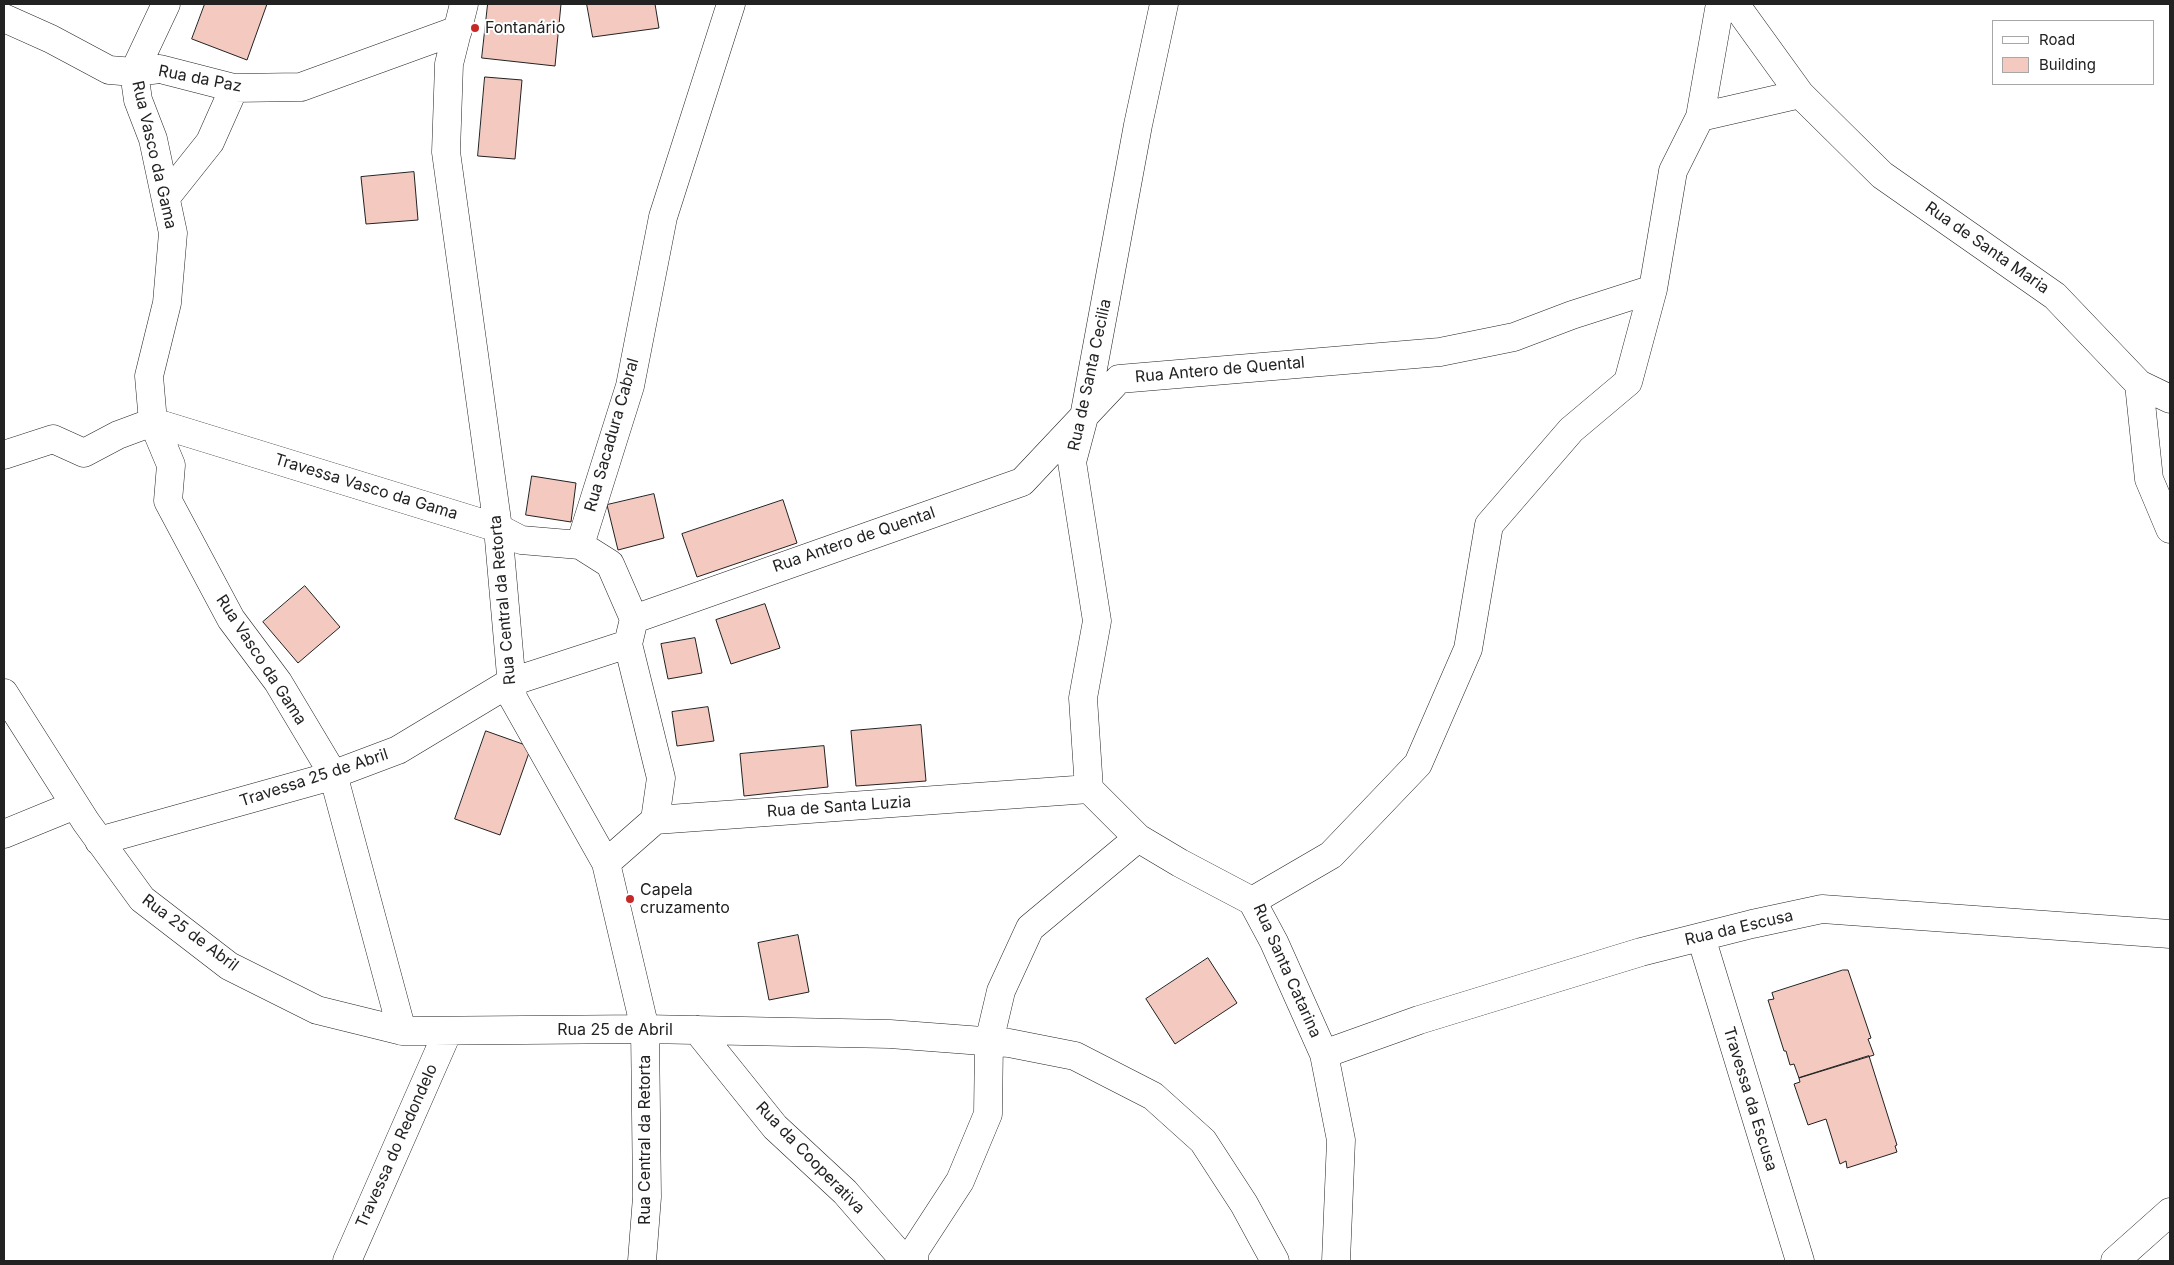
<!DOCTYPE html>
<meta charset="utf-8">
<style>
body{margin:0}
#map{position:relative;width:2174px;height:1265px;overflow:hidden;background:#fff;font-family:Inter,sans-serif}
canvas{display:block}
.frame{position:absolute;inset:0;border:5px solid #222;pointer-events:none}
.legend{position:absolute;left:1992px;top:20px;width:162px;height:65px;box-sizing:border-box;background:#fff;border:1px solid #a7a7a7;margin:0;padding:6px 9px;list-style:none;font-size:15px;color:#222}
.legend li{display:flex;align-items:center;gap:10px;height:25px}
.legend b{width:25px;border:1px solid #a7a7a7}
</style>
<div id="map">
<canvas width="2174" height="1265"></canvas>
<div class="frame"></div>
<ul class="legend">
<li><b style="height:6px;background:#fff"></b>Road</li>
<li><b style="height:14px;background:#f3c9c0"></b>Building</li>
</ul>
</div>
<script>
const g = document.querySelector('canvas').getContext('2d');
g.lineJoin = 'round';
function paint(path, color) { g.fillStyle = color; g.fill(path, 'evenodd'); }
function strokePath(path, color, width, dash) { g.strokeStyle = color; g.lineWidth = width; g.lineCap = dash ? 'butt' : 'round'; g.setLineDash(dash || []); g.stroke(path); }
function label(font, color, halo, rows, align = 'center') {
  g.font = font + ' Inter,sans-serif'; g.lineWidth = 4; g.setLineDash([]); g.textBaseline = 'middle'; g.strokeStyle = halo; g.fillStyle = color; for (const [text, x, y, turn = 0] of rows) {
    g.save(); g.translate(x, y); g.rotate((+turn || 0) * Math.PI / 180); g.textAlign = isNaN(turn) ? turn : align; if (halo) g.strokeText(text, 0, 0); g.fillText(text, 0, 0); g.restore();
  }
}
const building = new Path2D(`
 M205 4H267L247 60 192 39Z
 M488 4H561L555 66 482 58Z
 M587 4H655L659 28 593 37Z
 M485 77 522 80 515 159 478 156Z
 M414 172 418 220 366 224 361 177Z
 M532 476 576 483 571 522 526 515Z
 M654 494 664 538 618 550 607 505Z
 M783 500 797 543 697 577 682 534Z
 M305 586 340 627 298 663 263 622Z
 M765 604 780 648 731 664 716 620Z
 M695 638 702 673 668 679 661 644Z
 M708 707 714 741 677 746 672 712Z
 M921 725 926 781 856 786 851 731Z
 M486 731 531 747 500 835 455 819Z
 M824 746 828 787 744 796 740 754Z
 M798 935 809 992 769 1000 758 943Z
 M1208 958 1237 1003 1175 1044 1146 999Z
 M1843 970H1848L1871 1038 1868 1039 1874 1055 1799 1078 1794 1064 1790 1065 1786 1051H1784L1768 1000 1774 999 1772 993Z
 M1869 1056 1897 1145 1895 1146 1897 1152 1847 1168 1846 1161 1840 1164 1826 1119 1808 1125 1794 1084 1800 1082 1799 1078Z`);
const minor = new Path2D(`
 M166 4 134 72 138 100 153 139 173 233 167 303 149 376 153 422 171 465 168 501 231 619 278 682 333 774 402 1031
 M464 4 449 64 446 152 498 528 513 698 606 863 645 1029 647 1197 642 1261
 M1164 4 1138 125 1084 417 1072 462 1097 621 1083 698 1089 789 1138 838 1180 863 1252 901
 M1735 4 1800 94 1882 175 2055 296 2139 384 2149 479 2170 529
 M4 18 51 39 109 70 134 72 160 69 234 88 301 87 458 30
 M1700 117 1720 4
 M167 196 210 142 234 88
 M2139 384 2170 399
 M153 422 498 528 521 540 580 545 610 564 634 619 628 644 661 778 655 820
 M4 455 53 439 84 453 118 435 153 422
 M580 545 630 386 663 217 731 4
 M634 619 1022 482 1119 379 1440 352 1514 337 1572 315 1653 289
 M4 693 86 822 142 899 229 966 317 1010 402 1031 645 1029 890 1034 1009 1043 1075 1056 1153 1096 1203 1141 1244 1204 1275 1261
 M4 834 75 805
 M99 841 321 779 398 750 511 682 628 644
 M606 863 655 820 1089 789
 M1252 901 1331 855 1418 764 1468 649 1489 525 1571 430 1628 382 1653 289 1673 171 1700 117 1800 94
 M1252 901 1274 942 1324 1054 1341 1140 1336 1261
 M1701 937 1800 1261
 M697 1030 775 1127 845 1192 905 1261
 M1324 1054 1419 1020 1641 952 1752 924 1822 909 2170 934
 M347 1261 448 1031
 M914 1261 915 1250 960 1181 988 1114 989 1042 1001 991 1030 928 1138 838
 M2115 1261 2170 1212`);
const markers = [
 [475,28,5,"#c62828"],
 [630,899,5,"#c62828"]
];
const poiNames = [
 ["Fontanário",485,28],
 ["Capela",640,890],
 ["cruzamento",640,908]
];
const streetNames = [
 ["Rua da Paz",200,79,11],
 ["Rua Vasco da Gama",154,155,77],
 ["Rua de Santa Maria",1987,248,35],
 ["Rua Antero de Quental",1220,370,-5],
 ["Rua de Santa Cecilia",1090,375,-78],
 ["Rua Sacadura Cabral",612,435,-74],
 ["Travessa Vasco da Gama",366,487,17],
 ["Rua Antero de Quental",854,540,-19],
 ["Rua Central da Retorta",503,600,-95],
 ["Rua Vasco da Gama",261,660,57],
 ["Travessa 25 de Abril",314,778,-18],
 ["Rua de Santa Luzia",839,807,-4],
 ["Rua da Escusa",1739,928,-13],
 ["Rua 25 de Abril",190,933,37],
 ["Rua Santa Catarina",1287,971,66],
 ["Rua 25 de Abril",615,1030],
 ["Travessa da Escusa",1750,1099,73],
 ["Rua Central da Retorta",645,1140,-90],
 ["Travessa do Redondelo",397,1146,-66],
 ["Rua da Cooperativa",810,1158,46]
];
paint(building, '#f3c9c0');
strokePath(building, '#222', 1);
strokePath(minor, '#222', 29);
strokePath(minor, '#fff', 28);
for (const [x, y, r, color] of markers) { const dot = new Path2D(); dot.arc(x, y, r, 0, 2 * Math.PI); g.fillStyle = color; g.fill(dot); strokePath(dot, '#fff', 2); }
label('16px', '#222', '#fff', poiNames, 'left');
label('16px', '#222', '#fff', streetNames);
</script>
